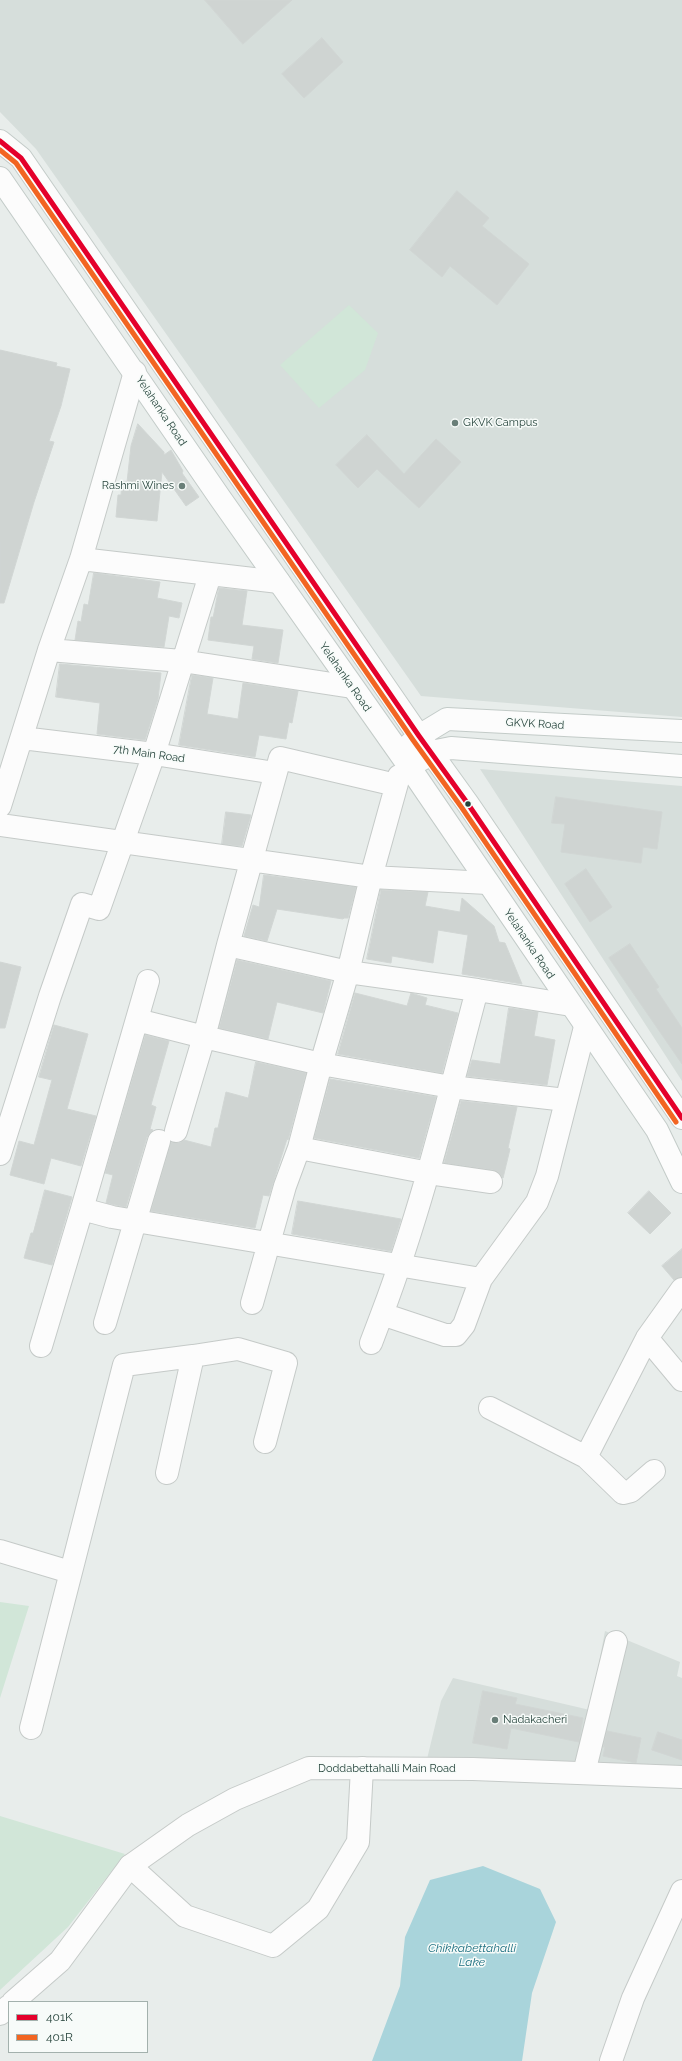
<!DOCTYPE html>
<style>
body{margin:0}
#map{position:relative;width:682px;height:2061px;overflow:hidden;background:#e8edeb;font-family:Raleway,sans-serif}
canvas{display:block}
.legend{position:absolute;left:8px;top:2001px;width:140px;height:52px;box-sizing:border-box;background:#f7fbf9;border:1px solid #a3b1ad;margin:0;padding:5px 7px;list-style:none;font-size:12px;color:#24423a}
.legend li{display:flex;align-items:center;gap:8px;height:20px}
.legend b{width:20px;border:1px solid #a3b1ad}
</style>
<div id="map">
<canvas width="682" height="2061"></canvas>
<ul class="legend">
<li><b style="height:5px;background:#e4002b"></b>401K</li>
<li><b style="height:5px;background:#f26522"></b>401R</li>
</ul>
</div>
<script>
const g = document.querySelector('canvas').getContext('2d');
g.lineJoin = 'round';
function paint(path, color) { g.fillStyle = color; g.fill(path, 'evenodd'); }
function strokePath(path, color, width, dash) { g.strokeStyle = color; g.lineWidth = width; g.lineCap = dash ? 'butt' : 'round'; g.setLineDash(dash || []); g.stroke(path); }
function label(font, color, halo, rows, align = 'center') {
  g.font = font + ' Raleway,sans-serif'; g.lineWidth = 3; g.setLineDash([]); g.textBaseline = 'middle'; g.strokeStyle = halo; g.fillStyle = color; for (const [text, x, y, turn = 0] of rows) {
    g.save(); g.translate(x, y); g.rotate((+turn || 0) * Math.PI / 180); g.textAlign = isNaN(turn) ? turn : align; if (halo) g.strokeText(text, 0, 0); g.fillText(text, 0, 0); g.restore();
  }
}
const built = new Path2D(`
 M0 0H682V717L421 696 36 149 0 112Z
 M480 769 682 786V1081Z
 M605 1631 680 1662 677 1676 682 1678V1770L427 1759 441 1701 453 1678 590 1710Z`);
const green = new Path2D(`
 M349 305 378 333 365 370 319 408 280 365Z
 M0 1602 29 1606 0 1698Z
 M0 1816 125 1854 68 1927 0 1990Z`);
const water = new Path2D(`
 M483 1866 540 1889 556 1922 532 1993 522 2061H372L400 1986 405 1937 430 1880Z`);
const building = new Path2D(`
 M205 0H292L243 44Z
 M322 38 343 62 304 98 282 74Z
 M457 191 489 218 482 226 529 264 497 305 450 266 442 277 410 250Z
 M0 350 57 363 56 366 70 369 61 406 49 441 54 442 34 502 4 603H0Z
 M138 424 164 452V455L171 450 183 471 182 473 199 497 186 506 162 472 157 521 116 517 118 495H121L122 481 127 482 131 446Z
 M367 435 404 474 436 439 461 462 419 508 377 469 358 488 336 465Z
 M94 573 160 582 157 598 182 603 179 618 169 616 164 647 75 640 78 621 81 622 84 604 88 605Z
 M219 588 247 591 242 625 283 630 278 663 252 659 254 646 208 640 211 617H213Z
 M60 664 161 673 158 699 145 740 97 734 100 703 56 697Z
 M192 675 213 678 207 714 238 719 243 683 298 691 292 723 289 722 286 739 259 735 255 757 179 745Z
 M556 797 662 812 657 849 643 847 641 863 561 852 565 824 552 823Z
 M226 812 251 815 242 846 222 844Z
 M586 869 612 907 590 922 565 884Z
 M264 875 356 887 348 918H344L343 919 277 909 267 941 244 936 253 905 259 907Z
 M381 890 428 892 425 906 460 912 462 898 494 926 499 942 505 943 522 984 462 974 468 935 438 930 433 963 392 956 391 963 367 959Z
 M630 944 659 987 656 989 682 1028V1064L609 958Z
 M237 960 331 981 323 1013 277 1002 268 1039 219 1028Z
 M0 962 21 967 5 1028H0Z
 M355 993 407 1006 411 993 427 998 425 1005 458 1013 442 1073 338 1054Z
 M509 1008 538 1012 534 1036 555 1040 547 1085 467 1076 472 1060 500 1064Z
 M54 1025 88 1034 67 1109 96 1116 81 1166 51 1158 44 1184 10 1175 19 1141 34 1145 52 1080 39 1077Z
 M145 1035 169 1041 151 1105 156 1107 150 1129 153 1130 147 1137 126 1207 106 1203 113 1175 105 1173Z
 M256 1062 306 1073 288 1140 287 1139 269 1196 263 1195 255 1228 151 1211 171 1142 179 1143 184 1140 211 1147 215 1128H218L226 1092 248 1098Z
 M330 1079 436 1097 419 1158 314 1138Z
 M461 1101 517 1107 508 1148 510 1149 503 1178 498 1172 493 1170 444 1163Z
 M45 1190 72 1197 52 1265 24 1258 31 1233H33Z
 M649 1191 671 1213 650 1234 628 1213Z
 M298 1201 401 1219 391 1251 292 1234Z
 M682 1249V1277L674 1280 662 1266Z
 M483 1691 517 1698 515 1704 583 1718 579 1742 511 1728 507 1749 473 1743Z
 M607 1731 641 1738 636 1763 603 1756 605 1747H603Z
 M658 1732 682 1740V1760L652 1750Z`);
const minor = new Path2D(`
 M81 559 279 582
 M49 650 182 661 352 687
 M22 738 154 754 275 773
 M396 785 280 758 228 945 348 972 477 990
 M0 806 49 650 81 559 135 372
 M0 825 371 877 488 883
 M571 1005 477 990C448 1099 422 1208 382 1314L445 1335H456L464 1325 481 1279 537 1202 547 1176 585 1027
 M137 1020 204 1037 228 945
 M176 1131 204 1037 321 1064 451 1087 566 1100
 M299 1148 429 1173 491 1182
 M0 1154 50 996 82 904 99 909 154 754 210 575
 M82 1209 112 1217 481 1279
 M252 1303 285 1186 299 1148 321 1064 348 972 371 877 399 776
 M105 1323 159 1141
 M647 1338 682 1380
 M371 1343 382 1314
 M41 1346 82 1209 148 981
 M193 1356 238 1349 286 1363 265 1442
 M490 1408 586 1457 647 1338 682 1289
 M586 1457 623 1493 631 1491 654 1471
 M0 1551 70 1572
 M31 1728 124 1365 193 1356 167 1473
 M584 1773 616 1642
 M130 1866 185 1916 273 1946 318 1909 358 1842 362 1768
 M611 2061 633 1998 682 1891`);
const tertiary = new Path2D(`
 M13 2002 60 1961 130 1866 188 1825 235 1799 309 1768 473 1769 682 1777
 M0 2014 9 2006`);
const secondary = new Path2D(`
 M0 141 21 158 419 736 468 804 682 1118
 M0 178 220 498 406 762 657 1130 682 1182
 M408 746 419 736 447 719 682 731
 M421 760 431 752 451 748 682 766`);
const bus1 = new Path2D(`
 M0 141 21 158 419 736 468 804 682 1118`);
const bus2 = new Path2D(`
 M0 150 16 163 413 740 462 808 676 1122`);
const markers = [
 [455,423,4,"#697e78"],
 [182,486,4,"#697e78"],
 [468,804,3.5,"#24423a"],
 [495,1720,4,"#697e78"]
];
const streetNames = [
 ["Yelahanka Road",161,411,56],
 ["Yelahanka Road",345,677,55],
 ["GKVK Road",535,724,3],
 ["7th Main Road",149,754,8],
 ["Yelahanka Road",529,944,56],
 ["Doddabettahalli Main Road",387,1769]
];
const poiNames = [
 ["GKVK Campus",463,423],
 ["Rashmi Wines",174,486,"right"],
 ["Nadakacheri",503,1720]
];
const waterNames = [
 ["Chikkabettahalli",472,1948],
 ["Lake",472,1962]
];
paint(built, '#d6dedb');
paint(green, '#d1e6d8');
paint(water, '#a9d4db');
paint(building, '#cfd4d2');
strokePath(building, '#d1d6d4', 1);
strokePath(minor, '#c5cac8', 24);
strokePath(tertiary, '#c5cac8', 24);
strokePath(secondary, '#c3cbc8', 24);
strokePath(minor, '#fcfcfc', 22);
strokePath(tertiary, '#fcfcfc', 22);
strokePath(secondary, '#fcfcfc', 22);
strokePath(bus1, '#e4002b', 5);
strokePath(bus2, '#f26522', 5);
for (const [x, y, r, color] of markers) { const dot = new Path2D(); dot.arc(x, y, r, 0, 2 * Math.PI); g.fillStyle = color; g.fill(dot); strokePath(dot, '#f7fbf9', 1.5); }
label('11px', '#24423a', '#f7fbf9', streetNames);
label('11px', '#24423a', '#f7fbf9', poiNames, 'left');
label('italic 12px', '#1c6f80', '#f7fbf9', waterNames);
</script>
